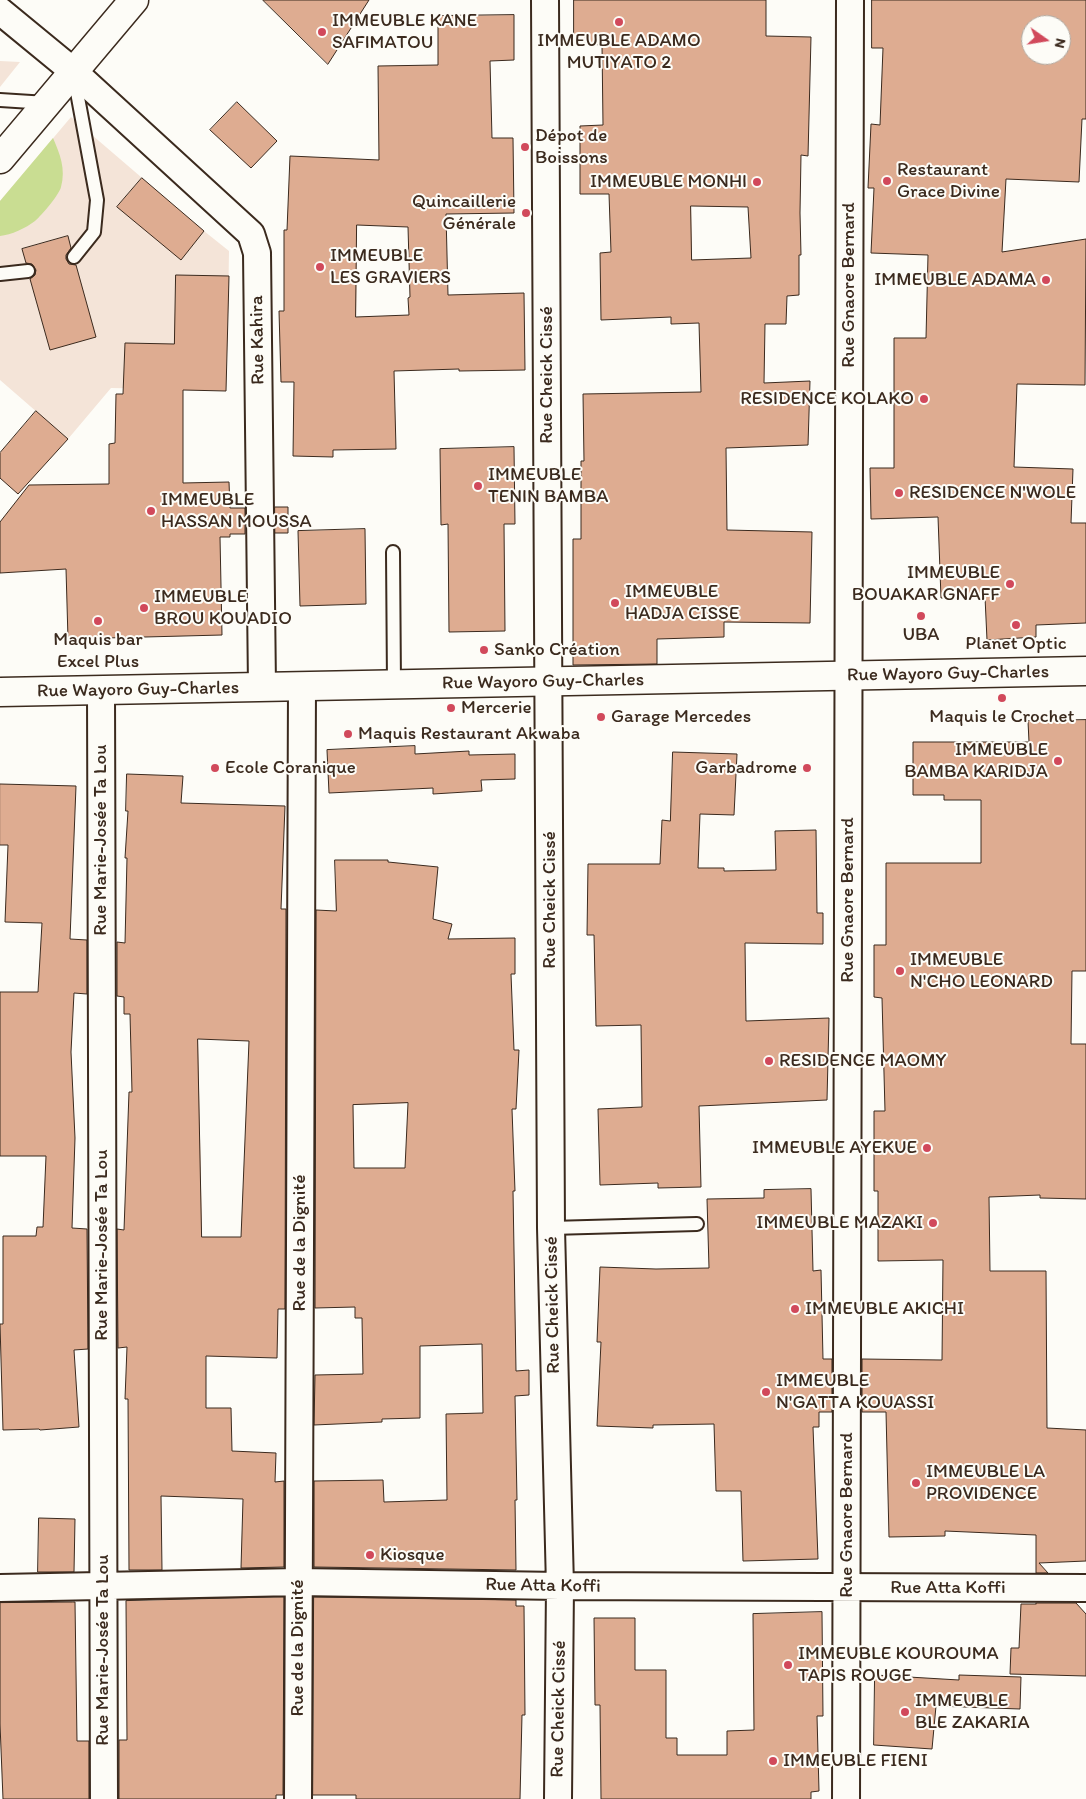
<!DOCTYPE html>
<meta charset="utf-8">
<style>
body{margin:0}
#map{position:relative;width:1086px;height:1799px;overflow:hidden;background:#fdfcf7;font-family:Itim,sans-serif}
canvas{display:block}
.north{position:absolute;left:1021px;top:15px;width:50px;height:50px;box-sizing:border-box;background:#fdfcf7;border:1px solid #afa8a0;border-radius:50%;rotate:103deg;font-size:14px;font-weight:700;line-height:20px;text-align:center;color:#3b2a1e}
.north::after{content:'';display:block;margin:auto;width:18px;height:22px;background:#d1495b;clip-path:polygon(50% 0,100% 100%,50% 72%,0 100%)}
</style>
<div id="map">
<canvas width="1086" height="1799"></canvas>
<div class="north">N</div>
</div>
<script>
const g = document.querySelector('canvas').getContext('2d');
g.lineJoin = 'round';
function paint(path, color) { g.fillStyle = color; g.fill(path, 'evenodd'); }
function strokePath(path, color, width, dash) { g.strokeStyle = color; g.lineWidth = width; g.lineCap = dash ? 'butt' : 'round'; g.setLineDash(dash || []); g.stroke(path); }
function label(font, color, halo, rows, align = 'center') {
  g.font = font + ' Itim,sans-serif'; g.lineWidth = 4; g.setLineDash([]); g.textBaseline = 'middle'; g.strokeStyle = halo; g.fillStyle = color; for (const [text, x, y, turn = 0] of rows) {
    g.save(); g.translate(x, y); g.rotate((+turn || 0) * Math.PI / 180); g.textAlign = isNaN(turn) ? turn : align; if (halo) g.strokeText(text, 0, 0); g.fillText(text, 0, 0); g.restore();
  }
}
const built = new Path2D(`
 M0 61 20 62 0 87Z
 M71 117 204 231 229 251 228 316 160 389 111 388 68 439 0 380V201Z`);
const green = new Path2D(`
 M53 138C60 154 66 169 61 187 59 195 42 215 35 221 26 228 11 235 0 236V201Z`);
const building = new Path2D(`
 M263 0H369L328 64Z
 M574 0H766V36L811 37 808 156 801 155 800 213 801 255H799V295L787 296 786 324H765L764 383 810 381 808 445 726 448 727 530 812 532 810 623 724 622V637L657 639V664L573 665V539H581V461H584L583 394 701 392 699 323 671 324V317L601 320 600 253 611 252 609 194H580V126L603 125 602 45 574 43ZM691 206 748 207 751 258 692 260Z
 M872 0H1086V119H1082L1079 182 1006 179 1002 252 1086 239 1085 385 1017 384 1014 467 1073 469 1071 523H1086V623L1036 625V637L987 640 985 597 941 598 938 517 871 519 870 468H894V338H926L928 255 871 253 874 188H868L871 124 880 125 883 48H872ZM1031 25H1061V55H1031Z
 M514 15V60L490 61 492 138H513L514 213 446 214 448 295 524 293 525 370 459 371V369L394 371 396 449 333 450V457L293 456 294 382H281L279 311H284V230H287L290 156 379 160 378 66 438 65V16ZM357 225 408 227 410 297 408 298 409 315 356 317Z
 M237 102 277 141 251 168 210 130Z
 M142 178 204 231 181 260 117 207Z
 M68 236 71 248 66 255V259L69 264 76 265 96 337 50 350 30 279 35 275 36 270 32 264 26 263 22 249Z
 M176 275 229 276 226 391 183 390V483L229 482 230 508H245V534H230V537H220L222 635 68 639 66 569 0 573V522L29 485 109 484V444L115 443 116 394H123L125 343 174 344Z
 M36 411 68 439 18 494 0 478V453Z
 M514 447 515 524H504L505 631 449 632 448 524 441 525 440 449Z
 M275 507H288V533H275Z
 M365 529 366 604 300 606 298 531Z
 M1086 720V971H1072L1071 1044H1086V1199L1040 1198V1195L989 1197 990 1271H1046L1047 1428 1086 1430V1561L1039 1563 1048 1573H1036V1535L945 1531V1536L889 1537 886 1412H862V1359L942 1360 943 1260 878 1261V1191H874V1111H885L882 998 874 997V945H886V863H981V800H944V795H913V742H1029L1028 721Z
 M415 746V754L469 751V755L515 754V779L481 780 482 791 433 794V788L329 793 327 750Z
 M673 752 737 754 734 815 700 814 698 868H724V871L776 870 775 831 816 830 817 913H823V944L745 943 746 1021 829 1018 827 1100 699 1106 701 1187 658 1188V1183L600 1185 598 1109 642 1107 641 1025 596 1026 594 935H587L588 864H660L662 820 670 821Z
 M127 774 183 776 181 803 285 806 281 909H286L285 1309H278L277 1358 206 1356V1408H231L232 1451 276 1453 275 1482 284 1481V1567L241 1568 243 1499 161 1496 162 1570H129L128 1399H125L127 1347 118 1348 117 1229 124 1230 129 1092H132L130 1014H124V997L117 996V942L125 943 127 858H125L128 811H126ZM198 1039 249 1041 241 1237H202Z
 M0 784 76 786 70 939 87 940V994L74 993 71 1052 75 1138 72 1228 87 1229 88 1349 74 1350 79 1427 40 1430 39 1429 3 1430 0 1324H3V1236H36L37 1227H43L46 1156H0V992H38L42 923 5 922 8 845H0Z
 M335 860H388V862L438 867 433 919 452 924 448 939 515 938V974H511L514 1050H519L516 1109H512L515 1191H513L516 1371 529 1370V1395L515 1396 517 1500H515L516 1570 314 1567V1481L383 1480 384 1502 447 1500 446 1414 483 1413 482 1344 420 1346V1418L382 1419V1422L314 1425 315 1375 363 1374 362 1318H355V1307L315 1308 316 910 336 911ZM408 1103 405 1168H354L353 1105Z
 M811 1189 813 1271 821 1270 823 1359H832V1412H819V1427H813L818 1559 743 1561 741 1491H716L714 1424 653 1425V1428L597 1426 601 1342H597L600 1267 656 1269 709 1268 707 1199 764 1198V1190Z
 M39 1518 75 1519 74 1572H38Z
 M284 1597 283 1795H276V1799H119V1740H127L126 1601Z
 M314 1597 516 1600V1606H524L525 1715H522L520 1799H356V1795H313Z
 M73 1602H75L77 1741H89V1799H3L0 1724V1603Z
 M1036 1603H1076L1086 1614V1676L1010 1674 1011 1648H1019L1021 1604H1036Z
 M822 1612 823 1716H817L819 1791 811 1792V1799H601L600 1705H595L594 1618H635V1670H666V1738H677V1755H727V1731L754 1730 753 1614Z
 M875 1675 959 1680V1675L1021 1677 1020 1709 936 1706 932 1749 874 1745Z`);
const service = new Path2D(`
 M0 100 47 103
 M74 257 94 232 97 200 74 76
 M0 274 28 271
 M393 552 394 685
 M551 1228 697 1224`);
const minor = new Path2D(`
 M545 0 551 1228 560 1586 558 1799
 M0 11 73 71 251 234 257 253 262 687
 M101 690 104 1799
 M0 1588 298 1582 560 1586 1086 1588
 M298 1799 302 686
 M846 1799 850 0`);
const tertiary = new Path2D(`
 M0 159 134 0
 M0 692 1086 671`);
const markers = [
 [619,22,5,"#d1495b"],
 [322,32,5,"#d1495b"],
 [525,147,5,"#d1495b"],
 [887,181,5,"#d1495b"],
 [757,182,5,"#d1495b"],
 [526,213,5,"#d1495b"],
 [320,267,5,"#d1495b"],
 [1046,280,5,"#d1495b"],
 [924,399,5,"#d1495b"],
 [478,486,5,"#d1495b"],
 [899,493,5,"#d1495b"],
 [151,511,5,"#d1495b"],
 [1010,584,5,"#d1495b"],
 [615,603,5,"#d1495b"],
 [144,608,5,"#d1495b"],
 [921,616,5,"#d1495b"],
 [98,621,5,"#d1495b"],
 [1016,625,5,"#d1495b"],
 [484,650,5,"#d1495b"],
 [1002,698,5,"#d1495b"],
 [451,708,5,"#d1495b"],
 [601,717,5,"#d1495b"],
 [348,734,5,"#d1495b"],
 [1058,761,5,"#d1495b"],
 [215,768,5,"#d1495b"],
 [807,768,5,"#d1495b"],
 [900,971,5,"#d1495b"],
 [769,1061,5,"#d1495b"],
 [927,1148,5,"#d1495b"],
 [933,1223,5,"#d1495b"],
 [795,1309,5,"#d1495b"],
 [766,1392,5,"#d1495b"],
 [916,1483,5,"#d1495b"],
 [370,1555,5,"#d1495b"],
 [788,1665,5,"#d1495b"],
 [905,1712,5,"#d1495b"],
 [773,1761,5,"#d1495b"]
];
const poiNames = [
 ["IMMEUBLE KANE",332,21],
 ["SAFIMATOU",332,43],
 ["IMMEUBLE ADAMO",619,41,"center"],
 ["MUTIYATO 2",619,63,"center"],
 ["Dépot de",535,136],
 ["Boissons",535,158],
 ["Restaurant",897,170],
 ["Grace Divine",897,192],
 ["IMMEUBLE MONHI",747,182,"right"],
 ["Quincaillerie",516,202,"right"],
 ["Générale",516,224,"right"],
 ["IMMEUBLE",330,256],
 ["LES GRAVIERS",330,278],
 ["IMMEUBLE ADAMA",1036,280,"right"],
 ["RESIDENCE KOLAKO",914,399,"right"],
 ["IMMEUBLE",488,475],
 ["TENIN BAMBA",488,497],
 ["RESIDENCE N'WOLE",909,493],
 ["IMMEUBLE",161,500],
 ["HASSAN MOUSSA",161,522],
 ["IMMEUBLE",1000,573,"right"],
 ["BOUAKAR GNAFF",1000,595,"right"],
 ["IMMEUBLE",625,592],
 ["HADJA CISSE",625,614],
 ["IMMEUBLE",154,597],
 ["BROU KOUADIO",154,619],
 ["UBA",921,635,"center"],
 ["Maquis bar",98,640,"center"],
 ["Excel Plus",98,662,"center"],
 ["Planet Optic",1016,644,"center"],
 ["Sanko Création",494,650],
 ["Mercerie",461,708],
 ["Garage Mercedes",611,717],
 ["Maquis le Crochet",1002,717,"center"],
 ["Maquis Restaurant Akwaba",358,734],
 ["IMMEUBLE",1048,750,"right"],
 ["BAMBA KARIDJA",1048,772,"right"],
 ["Ecole Coranique",225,768],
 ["Garbadrome",797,768,"right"],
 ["IMMEUBLE",910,960],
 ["N'CHO LEONARD",910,982],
 ["RESIDENCE MAOMY",779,1061],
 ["IMMEUBLE AYEKUE",917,1148,"right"],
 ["IMMEUBLE MAZAKI",923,1223,"right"],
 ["IMMEUBLE AKICHI",805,1309],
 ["IMMEUBLE",776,1381],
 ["N'GATTA KOUASSI",776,1403],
 ["IMMEUBLE LA",926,1472],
 ["PROVIDENCE",926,1494],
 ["Kiosque",380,1555],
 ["IMMEUBLE KOUROUMA",798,1654],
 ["TAPIS ROUGE",798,1676],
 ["IMMEUBLE",915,1701],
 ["BLE ZAKARIA",915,1723],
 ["IMMEUBLE FIENI",783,1761]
];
const streetNames = [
 ["Rue Gnaore Bernard",849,285,-90],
 ["Rue Kahira",258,340,-91],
 ["Rue Cheick Cissé",547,375,-90],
 ["Rue Wayoro Guy-Charles",948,674,-1],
 ["Rue Wayoro Guy-Charles",543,682,-1],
 ["Rue Wayoro Guy-Charles",138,690,-1],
 ["Rue Marie-Josée Ta Lou",101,840,-90],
 ["Rue Cheick Cissé",550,900,-90],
 ["Rue Gnaore Bernard",848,900,-90],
 ["Rue de la Dignité",300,1243,-90],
 ["Rue Marie-Josée Ta Lou",102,1245,-90],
 ["Rue Cheick Cissé",553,1305,-91],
 ["Rue Gnaore Bernard",847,1515,-90],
 ["Rue Atta Koffi",543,1586,1],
 ["Rue Atta Koffi",948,1588],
 ["Rue de la Dignité",298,1648,-90],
 ["Rue Marie-Josée Ta Lou",103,1650,-90],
 ["Rue Cheick Cissé",559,1709,-89]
];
paint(built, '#f4e4d8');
paint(green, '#c9dd92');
paint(building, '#deac91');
strokePath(building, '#3b2a1e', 1);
strokePath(service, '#3b2a1e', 16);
strokePath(minor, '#3b2a1e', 30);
strokePath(tertiary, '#3b2a1e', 31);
strokePath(service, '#fdfcf7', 12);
strokePath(minor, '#fdfcf7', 26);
strokePath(tertiary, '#fdfcf7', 28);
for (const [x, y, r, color] of markers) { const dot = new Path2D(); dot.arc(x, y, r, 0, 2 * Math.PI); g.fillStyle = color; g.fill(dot); strokePath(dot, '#fdfcf7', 2); }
label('19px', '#3b2a1e', '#fdfcf7', poiNames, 'left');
label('19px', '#3b2a1e', '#fdfcf7', streetNames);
</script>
